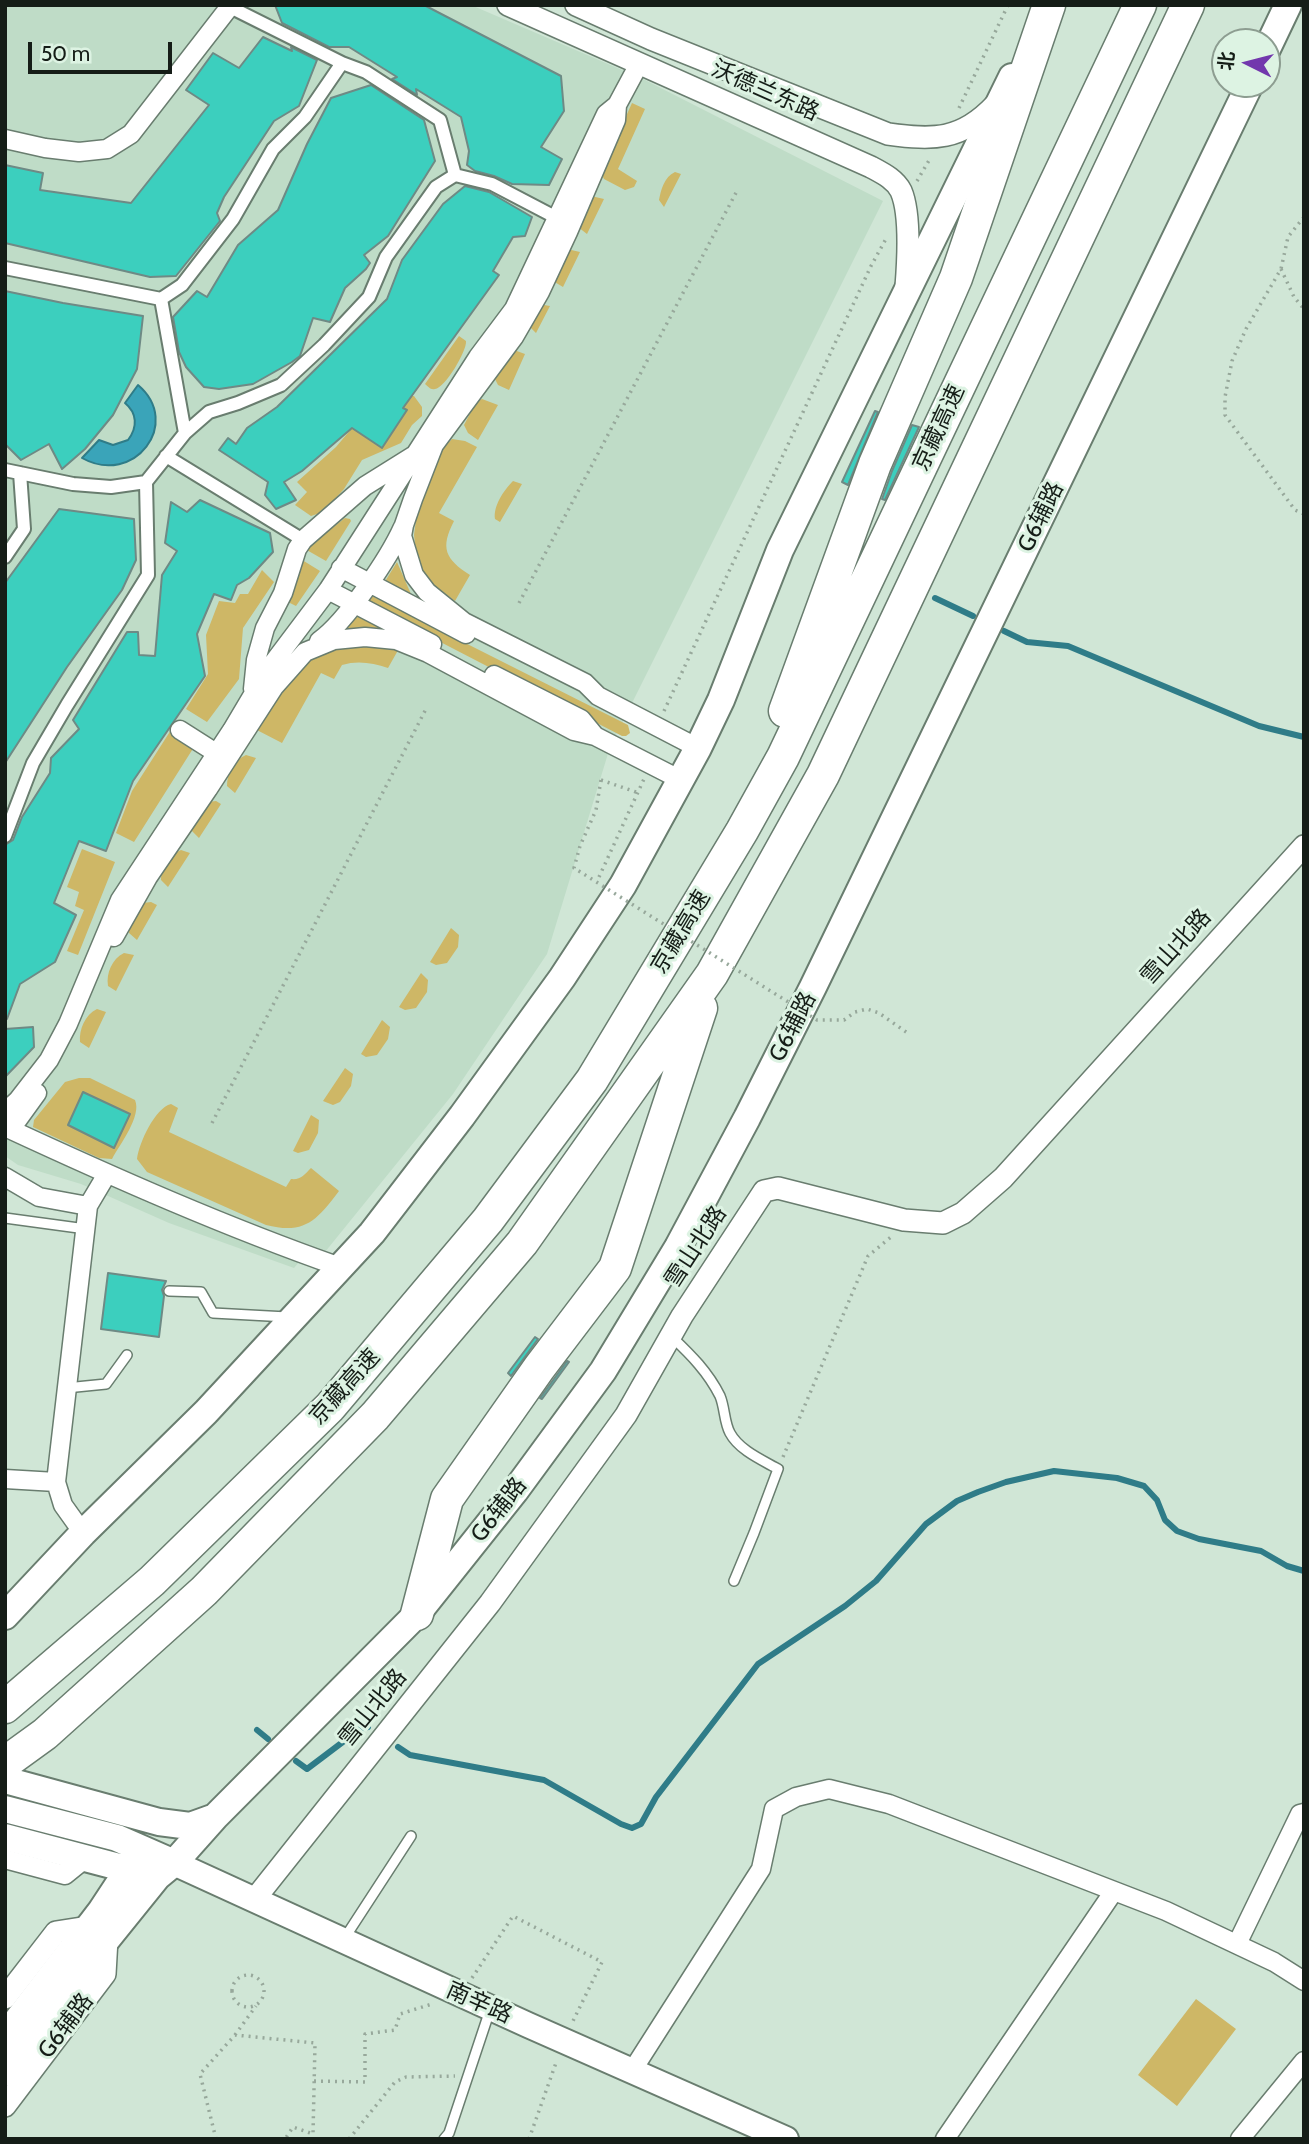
<!DOCTYPE html>
<meta charset="utf-8">
<style>
body{margin:0}
#map{position:relative;width:1309px;height:2144px;overflow:hidden;background:#d0e6d6;font-family:Cabin,"Noto Sans SC",sans-serif}
canvas{display:block}
.frame{position:absolute;inset:0;border:7px solid #151d17;pointer-events:none}
.north{position:absolute;left:1211px;top:28px;width:70px;height:70px;box-sizing:border-box;background:#ddf3e3;border:2px solid #8d9d91;border-radius:50%;rotate:276deg;font-size:19px;font-weight:700;line-height:28px;text-align:center;color:#151d17}
.north::after{content:'';display:block;margin:auto;width:24px;height:32px;background:#7237ad;clip-path:polygon(50% 0,100% 100%,50% 72%,0 100%)}
.scale{position:absolute;left:28px;top:42px;width:144px;height:32px;box-sizing:border-box;border:4px solid #151d17;border-top:0;padding-left:9px;font-size:21px;line-height:24px;white-space:nowrap;color:#151d17;-webkit-text-stroke:5px #ddf3e3;paint-order:stroke}
</style>
<div id="map">
<canvas width="1309" height="2144"></canvas>
<div class="frame"></div>
<div class="north">北</div>
<div class="scale">50 m</div>
</div>
<script>
const g = document.querySelector('canvas').getContext('2d');
g.lineJoin = 'round';
function paint(path, color) { g.fillStyle = color; g.fill(path, 'evenodd'); }
function strokePath(path, color, width, dash) { g.strokeStyle = color; g.lineWidth = width; g.lineCap = dash ? 'butt' : 'round'; g.setLineDash(dash || []); g.stroke(path); }
function label(font, color, halo, rows, align = 'center') {
  g.font = font + ' Cabin,"Noto Sans SC",sans-serif'; g.lineWidth = 6; g.setLineDash([]); g.textBaseline = 'middle'; g.strokeStyle = halo; g.fillStyle = color; for (const [text, x, y, turn = 0] of rows) {
    g.save(); g.translate(x, y); g.rotate((+turn || 0) * Math.PI / 180); g.textAlign = isNaN(turn) ? turn : align; if (halo) g.strokeText(text, 0, 0); g.fillText(text, 0, 0); g.restore();
  }
}
const built = new Path2D(`
 M5 5H471L643 79 883 201 610 747 547 954 453 1094 325 1252 310 1249 294 1268 169 1223 81 1184 18 1165 5 1156Z`);
const green = new Path2D(`
 M632 103 645 109 618 169 637 181 634 187 625 190 604 179 602 175 603 167Z
 M675 172 681 174 664 207 659 200C661 190 664 177 675 172Z
 M591 196 604 199 587 234 578 227Z
 M567 249 580 252 563 287 553 281Z
 M544 305 550 306 536 333 530 327 536 307Z
 M459 336 466 341C467 351 445 388 435 389 430 390 429 387 425 384Z
 M514 350 525 354 509 390 498 385 494 377Z
 M380 395 414 396 422 407V416L412 425 401 443 362 460 344 489 323 512 311 516 295 505 307 492 297 482 336 447Z
 M482 399 498 405 478 440 468 433 464 425 476 402Z
 M452 439 465 441 477 447 439 513 454 521C440 548 445 559 470 575L455 601 427 580 417 561 414 535 418 504 439 452Z
 M513 481 522 484 500 522 495 519C493 506 504 490 513 481Z
 M345 518 350 519 351 521 326 561 305 549Z
 M299 558 320 571 296 606 288 602Z
 M397 562 414 601 384 583Z
 M262 570 274 582 243 628 239 679 207 722 186 709 208 674 206 635 219 601 235 603 240 594H248Z
 M370 595 628 725 630 733 626 736H622L367 604 366 597Z
 M360 615 388 631 338 633Z
 M350 643 401 645 388 668C373 663 358 660 342 665L334 679 321 673 282 743 253 728C267 704 283 680 305 663 317 653 335 648 350 643Z
 M171 730 194 747 134 842 116 833 132 791Z
 M246 755 256 758 235 793 227 786C227 773 234 760 246 755Z
 M216 801 221 804 199 838 192 831V824L208 802Z
 M82 849 115 862 78 955 67 951 84 910 75 906 79 892 67 887Z
 M181 850 190 853 168 887 161 880C161 869 170 854 181 850Z
 M151 902 157 905 137 940 129 933 128 926 143 903Z
 M451 928 459 935 458 947 447 963 436 965 430 962Z
 M124 953 134 955 116 991 108 986C106 973 112 959 124 953Z
 M421 973 428 980 427 992 416 1008 405 1010 399 1007Z
 M97 1009 106 1012 89 1048 80 1042C79 1029 85 1015 97 1009Z
 M382 1020 390 1027 388 1039 377 1055 366 1057 361 1054Z
 M345 1068 353 1074 351 1086 340 1102 333 1105 323 1101Z
 M79 1078H90L135 1100C142 1116 120 1144 112 1159L99 1158 33 1127 34 1120 65 1082Z
 M171 1104 178 1108 169 1132 286 1187 291 1179C301 1180 304 1175 311 1168L339 1191C317 1220 305 1235 266 1225L147 1172 137 1159C139 1143 155 1108 171 1104Z
 M311 1115 319 1120 318 1133 309 1150 298 1153 293 1151Z
 M1196 1999 1236 2029 1177 2106 1138 2075Z`);
const water = new Path2D(`
 M138 385C183 423 134 487 82 458L99 440 113 445 128 440C138 427 137 413 125 403Z`);
const stream = new Path2D(`
 M935 598 973 616
 M1004 631 1027 642 1068 646 1259 726 1304 737
 M257 1730 268 1739
 M398 1747 410 1755 544 1780 621 1824 632 1828 641 1824 656 1797 758 1664 845 1606 876 1581 926 1524 957 1501 978 1492 1006 1482 1054 1471 1117 1478 1144 1486 1157 1500 1165 1520 1177 1531 1199 1539 1261 1551 1287 1566 1304 1571
 M296 1761 307 1769 360 1729 368 1727`);
const building = new Path2D(`
 M275 5H424L561 76 564 111 541 147 562 159 549 185 512 184 494 176 475 171 467 165 469 151 461 117 416 89 417 95 392 79 397 77 349 47H329L282 23Z
 M263 37 292 51 291 47 317 60 299 106 274 121 224 197 217 213 220 221 176 276 150 277 5 243V165L43 173 40 190 131 203 209 105 186 90 213 53 239 68Z
 M371 85 424 120 435 161 388 236 364 255 370 263 366 269 345 288 330 322 313 318 300 356 292 362 253 384 219 389 204 387 186 367 179 352 173 317 197 291 207 297 238 245 278 210 307 144 331 98Z
 M465 186 489 192 532 217 525 236 513 237 493 271 499 275 403 408 407 410 382 448 352 428 302 471 284 482 296 500 276 509 265 495 268 482 219 450 228 438 236 444 247 428 277 407 387 299 402 260 443 204Z
 M5 291 63 303 143 316 137 369 113 415 85 449 62 469 49 444 21 460 5 444Z
 M875 411 878 412 848 485 842 482Z
 M912 425 919 427 885 500 882 499 892 471Z
 M200 500 270 533 273 552 249 578 237 585 231 600 214 594 197 634 205 676 133 781 106 851 79 841 54 903 76 915 55 962 20 984 7 1019H5V845L13 840 22 817 50 773 51 758 79 729 73 720 127 632H138L139 655 155 656 162 575 177 551 165 543 171 502 187 512Z
 M59 509 134 519 136 560 122 590 67 667 5 763V583Z
 M33 1027 34 1047 5 1077V1029Z
 M83 1092 130 1114 114 1148 68 1125Z
 M108 1273 166 1281 162 1290 164 1296 159 1337 101 1329Z
 M535 1337 538 1339 511 1376 508 1373Z
 M567 1361 569 1362 542 1399 540 1398Z`);
const path = new Path2D(`
 M959 108 1008 5
 M917 181 931 157
 M1304 217 1288 237 1281 269 1246 329 1232 361 1225 397V415L1295 510 1304 514
 M1281 269 1294 297 1304 309
 M519 603 738 189
 M664 711 871 266 887 237
 M601 780 639 793
 M599 877 644 779
 M212 1123 427 707
 M783 1457 868 1256 891 1237
 M232 1991a16 16 0 1 1 32 0a16 16 0 1 1-32 0Z
 M472 1978 513 1916 602 1962 573 2021
 M235 2035 256 2006
 M314 2081 365 2082V2034L395 2030 400 2014 432 2004
 M216 2139 200 2074 235 2035 315 2043 313 2134 293 2127 285 2139
 M349 2139 395 2082 406 2077 455 2076
 M529 2139 557 2060`);
const service = new Path2D(`
 M5 1218 86 1229
 M169 1291 201 1292 213 1313 287 1317
 M672 1337C691 1355 708 1372 720 1396 725 1408 724 1422 730 1433 739 1450 762 1460 778 1469L754 1533 734 1581
 M66 1388 106 1384 127 1355
 M344 1939 411 1836
 M444 2139 449 2133 490 2010`);
const pedestrian = new Path2D(`
 M230 7 342 63
 M5 268 161 299
 M185 433 161 299 182 285 233 219 273 149 305 117 342 63 366 72 440 120 455 175
 M166 456 303 540
 M5 470 73 484 111 487 146 482
 M5 557 24 529 20 473
 M5 836 33 763 67 705 148 575 146 482 185 433 209 412 238 403 281 385 324 345 369 297 386 257 436 187 455 175 492 184 557 218`);
const minor = new Path2D(`
 M617 105 616 120 568 232 540 292 514 337 434 445 413 499 404 525 402 536 414 575 427 592 448 609 464 622 585 683 598 696 698 748
 M5 139 45 148 79 152 107 149 131 134 231 5
 M341 568 466 634
 M328 590 432 644
 M319 641C346 622 389 558 403 527
 M494 675 581 719 595 736
 M253 689 256 660 265 628 283 593 297 549 303 540 365 486 413 456
 M180 730 224 758
 M114 937 148 877 208 789 274 687 305 652 334 640 365 637 396 640 428 653 574 731 595 736 681 780
 M5 1112 18 1100 49 1060 68 1024 120 900 232 730 267 671 328 590 478 357 514 309 606 114 617 105 639 64
 M5 1127C115 1178 226 1227 340 1267
 M11 1129 37 1093
 M5 1177 39 1197 88 1206
 M5 1479 56 1482
 M83 1533 63 1505 56 1482 88 1206 107 1174
 M5 1859 65 1875 86 1858
 M1237 1944 1300 1814 1304 1813
 M632 2071 761 1869 774 1809 796 1797 829 1789 889 1804 1166 1911 1274 1962 1304 1981
 M945 2139 1114 1891
 M1240 2139 1304 2061`);
const tertiary = new Path2D(`
 M508 5 871 167C882 173 895 179 901 191 911 214 908 262 906 287
 M576 5 651 39 888 134C933 140 961 141 995 105
 M254 1900 490 1603 626 1415 682 1316 764 1191 778 1188 904 1220 943 1223 963 1213 1003 1178 1304 846
 M5 1998 56 1932 88 1927
 M5 2106 105 1974 107 1939`);
const secondary = new Path2D(`
 M174 1863 528 2025 786 2139`);
const primary = new Path2D(`
 M1267 49 1288 5
 M5 1616 83 1533 206 1412 372 1233 462 1116 562 978 623 885 698 748 721 700 780 550 1012 77
 M5 1780 159 1822 190 1826 215 1817
 M5 1809 117 1838 174 1863
 M5 1837 142 1873
 M5 2036 101 1911 128 1870 174 1863
 M5 2073 107 1939 157 1877 174 1863 215 1817 417 1614 515 1491 603 1371 678 1247 747 1118 813 987 1250 84`);
const motorway = new Path2D(`
 M785 711 875 464 956 278 1049 5
 M417 1614 447 1499 539 1368 615 1268 701 1008
 M5 1707 152 1581 330 1407 488 1220 592 1080 742 831 783 757 1140 5
 M5 1763 45 1734 204 1591 375 1416 522 1243 712 974 823 775 1188 5`);
const pathBridge = new Path2D(`
 M601 780 596 810 580 846 574 868 817 1020H844L855 1012 867 1009 879 1013 909 1034`);
const streetNames = [
 ["沃德兰东路",765,91,24],
 ["京藏高速",939,428,-65],
 ["G6辅路",1041,517,-64],
 ["京藏高速",681,932,-59],
 ["雪山北路",1176,947,-48],
 ["G6辅路",793,1027,-63],
 ["雪山北路",696,1247,-57],
 ["京藏高速",345,1387,-48],
 ["G6辅路",499,1510,-52],
 ["雪山北路",373,1708,-51],
 ["南辛路",479,2003,24],
 ["G6辅路",66,2026,-53]
];
paint(built, '#bfdcc7');
paint(green, '#ceb766');
paint(water, '#3aa4b9');
strokePath(water, '#2f7c88', 2);
strokePath(stream, '#2f7c88', 6);
paint(building, '#3ccfbe');
strokePath(building, '#6e8a85', 2);
strokePath(service, '#697d6f', 12);
strokePath(pedestrian, '#697d6f', 16);
strokePath(minor, '#697d6f', 21);
strokePath(tertiary, '#697d6f', 24);
strokePath(secondary, '#697d6f', 28);
strokePath(primary, '#697d6f', 30);
strokePath(motorway, '#697d6f', 35);
strokePath(path, '#97a89b', 3.5, [2, 5]);
strokePath(service, '#fff', 9);
strokePath(pedestrian, '#fff', 12);
strokePath(minor, '#fff', 18);
strokePath(tertiary, '#fff', 21);
strokePath(secondary, '#fff', 24);
strokePath(primary, '#fff', 26);
strokePath(motorway, '#fff', 32);
strokePath(pathBridge, '#97a89b', 3.5, [2, 5]);
label('23px', '#151d17', '#ddf3e3', streetNames);
</script>
